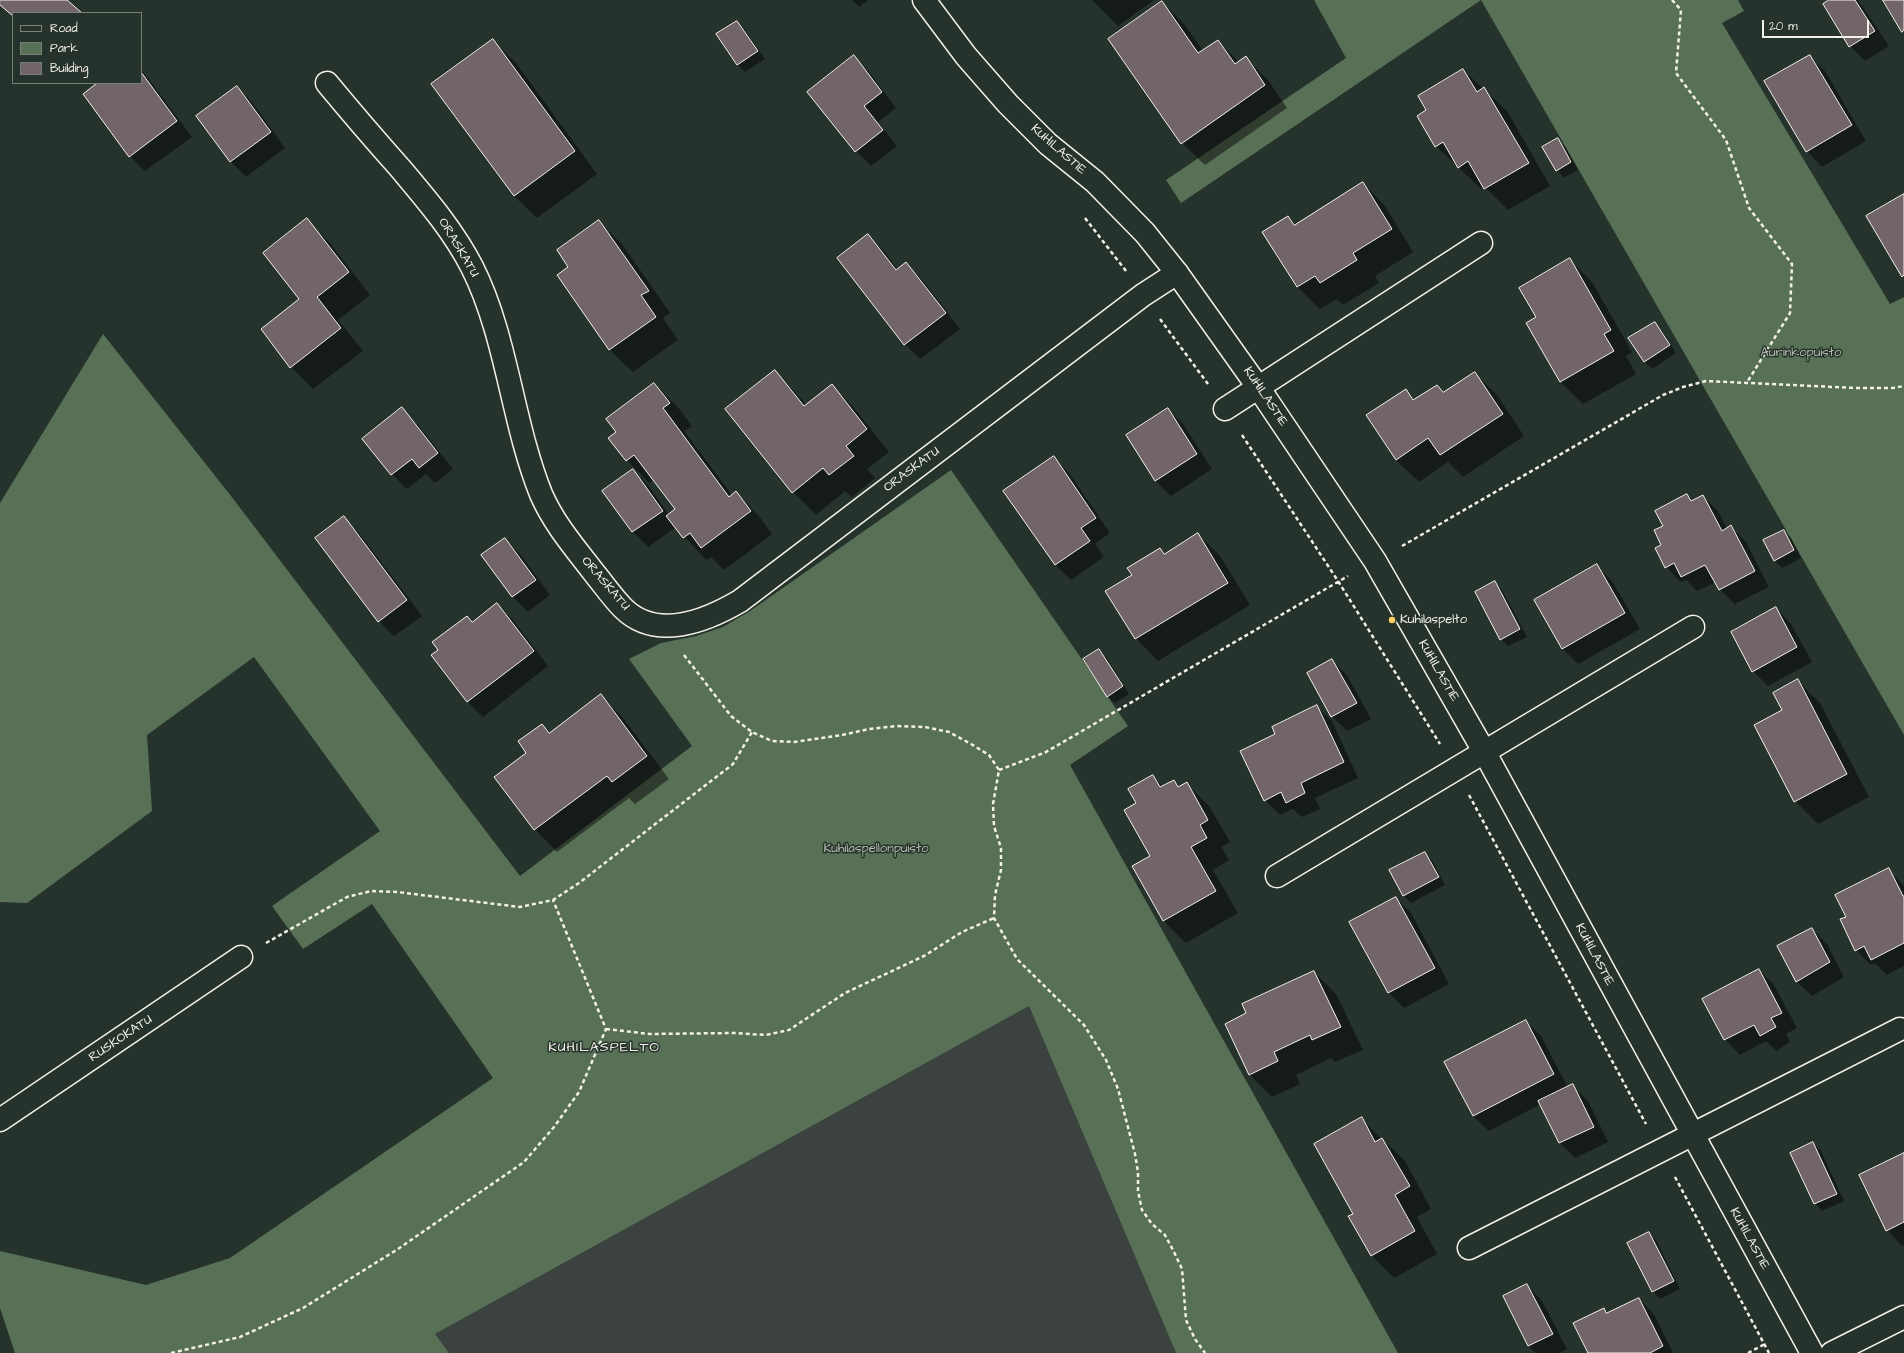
<!DOCTYPE html>
<style>
body{margin:0}
#map{position:relative;width:1904px;height:1353px;overflow:hidden;background:#26332d;font-family:"Architects Daughter",sans-serif}
canvas{display:block}
.legend{position:absolute;left:12px;top:12px;width:130px;height:72px;box-sizing:border-box;background:#26332d;border:1px solid #787f78;margin:0;padding:5px 7px;list-style:none;font-size:12px;color:#f4f1e8}
.legend li{display:flex;align-items:center;gap:8px;height:20px}
.legend b{width:20px;border:1px solid #787f78}
.scale{position:absolute;left:1762px;top:20px;width:107px;height:18px;box-sizing:border-box;border:2px solid #f4f1e8;border-top:0;padding-left:5px;font-size:12px;line-height:14px;white-space:nowrap;color:#f4f1e8;-webkit-text-stroke:3px #26332d;paint-order:stroke}
</style>
<div id="map">
<canvas width="1904" height="1353"></canvas>
<ul class="legend">
<li><b style="height:5px;background:#26332d"></b>Road</li>
<li><b style="height:11px;background:#587156"></b>Park</li>
<li><b style="height:11px;background:#71656a"></b>Building</li>
</ul>
<div class="scale">20 m</div>
</div>
<script>
const g = document.querySelector('canvas').getContext('2d');
g.lineJoin = 'round';
function paint(path, color) { g.fillStyle = color; g.fill(path, 'evenodd'); }
function strokePath(path, color, width, dash) { g.strokeStyle = color; g.lineWidth = width; g.lineCap = dash ? 'butt' : 'round'; g.setLineDash(dash || []); g.stroke(path); }
function label(font, color, halo, rows, align = 'center') {
  g.font = font + ' "Architects Daughter",sans-serif'; g.lineWidth = 3; g.setLineDash([]); g.textBaseline = 'middle'; g.strokeStyle = halo; g.fillStyle = color; for (const [text, x, y, turn = 0] of rows) {
    g.save(); g.translate(x, y); g.rotate((+turn || 0) * Math.PI / 180); g.textAlign = isNaN(turn) ? turn : align; if (halo) g.strokeText(text, 0, 0); g.fillText(text, 0, 0); g.restore();
  }
}
const built = new Path2D(`
 M1029 1006 1176 1353H449L435 1334Z`);
const green = new Path2D(`
 M1314 0H1738L1744 11 1722 23 1890 304 1904 297V735L1481 0 1181 203 1166 180 1346 58Z
 M103 334 231 496 520 876 692 746 629 659 661 643 696 636 723 627 750 611 951 470 1128 726 1070 765 1398 1353H1176L1029 1006 435 1334 449 1353H15L0 1308V1251L146 1285 230 1258 493 1078 372 904 303 949 272 906 380 831 254 657 147 735 152 811 27 903 0 902V503Z`);
const shadow = new Path2D(`
 M852 0H868L859 7Z
 M1092 0H1154L1118 26Z
 M1831 0H1858L1889 46 1865 61 1850 46Z
 M1162 2 1185 25 1203 51 1218 41 1239 62 1245 57 1268 80 1287 108 1205 165 1182 143Z
 M737 22 744 29 765 59 745 72 738 65 718 35Z
 M493 41 516 63 597 174 537 218 514 196Z
 M1809 56 1825 71 1866 141 1822 167 1807 151 1766 82Z
 M853 57 869 72 896 108 878 122 897 146 871 166 856 151Z
 M141 69 192 137 145 171 130 156 99 83H141Z
 M1463 70 1507 111 1550 186 1508 210 1485 187 1481 189 1436 146 1428 111Z
 M237 87 252 102 285 148 246 177 231 162 198 117Z
 M1557 140 1565 147 1578 170 1564 178 1557 170Z
 M1363 183 1385 206 1413 252 1375 276 1379 283 1343 305 1337 299 1320 309 1298 287 1288 217 1296 225Z
 M306 220 329 242 370 295 338 320 363 351 313 389 291 367 301 300Z
 M599 222 622 244 670 313 663 318 678 340 633 372 610 350 558 275 570 267Z
 M868 235 883 250 898 270 906 263 921 278 960 329 920 359 905 344 838 258Z
 M1570 260 1592 282 1632 352 1626 356 1636 374 1583 404 1561 382 1538 318Z
 M1654 323 1662 330 1676 353 1652 369 1644 361Z
 M775 371 807 405 832 385 854 408 889 452 867 469 875 478 852 497 845 491 816 515 793 492 727 409Z
 M1474 373 1497 395 1524 436 1463 477 1448 462 1419 482 1396 460 1405 391 1415 400 1437 386 1444 393Z
 M654 384 677 406 692 426 684 431 732 495 736 492 758 515 772 534 724 570 711 557 706 560 676 527 648 547 633 532 604 491 633 470 648 485 669 515 676 510 654 480 649 483 627 460 610 438 618 432Z
 M402 409 417 424 453 469 435 483 426 474 407 489 392 474Z
 M1167 409 1183 424 1212 469 1171 496 1156 481 1127 435Z
 M1053 457 1069 473 1110 533 1095 544 1104 557 1071 580 1056 565 1005 491Z
 M1687 495 1693 501 1703 496 1718 511 1727 529 1731 527 1746 542 1769 587 1735 604 1719 589 1716 582 1697 591 1686 580 1681 582 1666 567 1663 545 1664 526Z
 M344 518 359 533 422 616 394 636 379 621 316 538Z
 M1783 531 1791 538 1801 558 1782 568 1774 560Z
 M1198 534 1220 556 1250 605 1158 661 1136 638 1133 575 1160 549 1165 554Z
 M504 539 520 554 550 595 528 612 513 597 482 555Z
 M1597 566 1612 581 1640 629 1578 664 1563 649 1536 601Z
 M1495 582 1502 590 1527 637 1508 646 1501 639Z
 M497 604 512 619 548 666 483 717 468 702 473 623Z
 M1776 608 1791 624 1812 662 1768 686 1753 671Z
 M1099 650 1106 657 1129 694 1115 703 1107 696Z
 M1331 660 1347 675 1371 719 1347 731 1332 716Z
 M1797 681 1820 703 1869 797 1818 824 1795 801 1755 725 1783 711Z
 M601 695 623 718 669 779 635 804 629 798 557 852 535 829 496 777 528 753 541 725 550 733Z
 M1316 706 1332 721 1358 778 1315 798 1320 809 1302 817 1293 809 1280 815 1265 800 1277 734Z
 M1153 776 1163 787 1174 781 1180 787 1187 784 1209 806 1230 842 1221 847 1229 860 1213 870 1238 913 1186 943 1164 921 1133 867 1152 857 1137 804Z
 M1425 853 1432 860 1445 885 1411 903 1403 895Z
 M1888 870 1904 886V966L1887 975 1875 963 1871 965 1856 950 1848 917ZM1869 945 1861 949V947Z
 M1396 898 1411 913 1449 984 1404 1008 1389 993 1350 922Z
 M1812 929 1827 944 1844 977 1812 996 1796 981Z
 M1759 970 1774 985 1797 1028 1786 1034 1790 1042 1776 1051 1766 1041 1740 1055 1725 1039Z
 M1314 972 1336 994 1363 1050 1335 1062 1331 1058 1296 1075 1300 1084 1272 1097 1249 1074 1248 1014Z
 M1526 1021 1541 1036 1568 1088 1573 1086 1588 1101 1608 1142 1575 1158 1560 1143 1541 1104 1489 1131 1473 1116Z
 M1361 1119 1405 1161 1431 1209 1417 1217 1437 1254 1394 1278 1372 1256 1354 1214Z
 M1813 1143 1821 1151 1844 1201 1822 1211 1815 1203Z
 M1904 1154V1245L1902 1246 1887 1230Z
 M1648 1233 1656 1240 1680 1289 1660 1299 1653 1291Z
 M1527 1285 1542 1301 1567 1349 1559 1353H1536L1528 1346Z
 M1639 1299 1654 1314 1673 1353H1589L1603 1309 1608 1314Z`);
const building = new Path2D(`
 M0 0H67L82 13H13V16L0 5Z
 M1829 0H1855L1875 31 1849 47 1823 4Z
 M1883 0H1904V30L1902 32Z
 M1162 1 1198 53 1218 40 1235 64 1246 56 1265 85 1181 144 1108 39Z
 M737 21 758 51 737 65 716 34Z
 M493 39 575 151 514 196 431 84Z
 M854 55 882 92 864 106 883 130 855 152 807 92Z
 M1810 55 1852 125 1806 152 1764 81Z
 M1463 69 1477 92 1484 87 1529 163 1484 189 1468 161 1458 168 1443 142 1435 147 1417 116 1426 110 1418 96Z
 M141 72 177 121 129 157 83 94 97 83H141Z
 M237 86 271 132 230 162 196 116Z
 M1558 138 1571 162 1556 171 1542 147Z
 M1363 182 1392 229 1353 253 1357 260 1320 283 1315 276 1297 287 1262 232 1288 216 1294 225Z
 M1904 194V275L1902 277 1866 216Z
 M307 218 349 272 317 297 341 328 290 368 261 329 299 299 263 253Z
 M599 220 649 291 641 295 656 317 609 350 557 275 568 267 557 250Z
 M868 234 896 270 906 262 946 313 904 345 837 258Z
 M1570 258 1611 330 1604 334 1614 351 1560 382 1526 323 1536 317 1519 288Z
 M1655 322 1670 345 1644 362 1628 338Z
 M775 370 804 406 832 384 867 429 846 446 854 456 829 475 823 468 792 493 725 409Z
 M1475 372 1503 414 1440 455 1428 438 1396 460 1366 415 1406 389 1413 400 1437 385 1443 392Z
 M654 383 670 403 663 408 729 497 736 491 751 511 701 548 690 533 683 538 666 516 675 509 634 455 626 461 608 438 616 432 606 419Z
 M402 407 438 453 419 468 412 459 391 475 362 439Z
 M1168 408 1197 454 1155 481 1126 435Z
 M1054 456 1096 518 1081 528 1090 541 1055 565 1003 491Z
 M633 469 663 511 632 532 602 491Z
 M1687 494 1691 501 1703 495 1722 531 1731 525 1755 571 1719 590 1705 565 1681 577 1674 563 1665 568 1655 548 1661 545 1654 530 1663 526 1655 511Z
 M344 516 407 600 378 622 315 538Z
 M1784 530 1794 550 1774 561 1763 540Z
 M1198 533 1228 583 1135 639 1105 591 1132 575 1127 568 1160 548 1164 554Z
 M505 538 536 580 512 597 481 555Z
 M1597 564 1625 613 1562 649 1534 600Z
 M1495 581 1520 629 1500 640 1475 592Z
 M497 603 534 651 467 702 431 655 438 650 432 642 467 616 472 622Z
 M1776 607 1797 647 1752 672 1731 632Z
 M1099 649 1123 686 1107 697 1083 659Z
 M1332 659 1357 703 1331 717 1307 673Z
 M1798 679 1847 774 1794 802 1754 725 1782 710 1773 693Z
 M601 694 647 756 612 782 607 776 534 830 494 777 526 753 518 741 542 724 549 733Z
 M1317 705 1344 762 1301 783 1305 793 1286 803 1281 792 1264 801 1240 751 1275 734 1272 727Z
 M1153 775 1160 787 1174 780 1178 787 1187 782 1208 820 1200 825 1207 838 1191 847 1216 891 1163 921 1132 866 1150 856 1124 810 1136 803 1128 789Z
 M1425 852 1439 877 1403 896 1389 870Z
 M1889 868 1903 896H1904V943L1871 960 1864 946 1855 951 1840 919 1846 917 1835 895Z
 M1396 897 1435 968 1388 993 1349 922Z
 M1812 928 1830 962 1796 982 1777 946Z
 M1759 969 1782 1013 1771 1018 1776 1027 1760 1036 1754 1025 1724 1040 1702 999Z
 M1314 971 1341 1027 1312 1040 1310 1035 1274 1052 1278 1061 1249 1075 1225 1024 1246 1013 1242 1004Z
 M1526 1020 1554 1074 1473 1116 1444 1062Z
 M1573 1084 1594 1127 1559 1143 1538 1101Z
 M1362 1117 1375 1142 1382 1138 1410 1186 1395 1195 1415 1231 1371 1256 1348 1216 1353 1214 1314 1144Z
 M1813 1142 1837 1194 1814 1204 1790 1153Z
 M1904 1153V1222L1886 1231 1859 1175Z
 M1649 1232 1674 1281 1652 1292 1627 1243Z
 M1527 1284 1553 1334 1528 1346 1503 1296Z
 M1639 1298 1663 1346 1650 1353H1588L1573 1323 1604 1308 1606 1313Z`);
const path = new Path2D(`
 M1672 0 1681 10 1676 73 1726 140 1749 208 1792 264 1790 313 1746 384
 M1085 218 1126 271
 M1160 319 1208 384
 M1242 435 1338 581 1440 744
 M1402 546 1663 395 1683 387 1706 381 1856 388H1893L1904 386
 M684 655 731 716 752 732 772 741 794 742 842 735 869 729 897 726 925 727 949 732 971 744 989 755 999 770 993 804 994 826 1001 848V870L995 895 994 918 1017 959 1084 1025 1106 1060 1118 1089 1135 1154 1138 1172V1191L1142 1210 1152 1224 1165 1235 1174 1252 1182 1269 1186 1320 1195 1339 1205 1353
 M999 770 1046 752 1348 576
 M1469 795 1646 1124
 M266 943 347 897 371 891 397 892 520 907 553 900 579 883 733 764 752 732
 M606 1029 650 1034 735 1033 766 1035 789 1030 845 993 924 956 962 932 994 918
 M1675 1177 1769 1353
 M171 1353 240 1337 303 1308 398 1249 524 1162 554 1127 579 1092 606 1029 553 900
 M1748 1353 1765 1344`);
const minor = new Path2D(`
 M327 83C351 112 375 140 400 168 426 199 453 230 472 267 507 336 512 422 541 494 554 524 575 548 595 574 604 585 613 598 623 608 656 641 706 621 740 601L1143 295 1177 273
 M1225 409 1481 243
 M1277 876 1693 627
 M0 1120 241 957
 M1469 1248 1900 1029`);
const tertiary = new Path2D(`
 M924 0 966 56 1008 104 1048 144 1095 182 1145 233 1177 273 1258 387 1375 561 1485 753 1812 1353
 M1832 1353 1904 1317`);
const markers = [
 [1392,620,4,"#ffd166"]
];
const streetNames = [
 ["KUHILASTIE",1058,150,41],
 ["ORASKATU",458,248,59],
 ["KUHILASTIE",1265,397,56],
 ["ORASKATU",912,470,-37],
 ["ORASKATU",605,584,49],
 ["KUHILASTIE",1438,671,60],
 ["KUHILASTIE",1594,955,62],
 ["RUSKOKATU",121,1039,-34],
 ["KUHILASTIE",1749,1239,61]
];
const parkNames = [
 ["Aurinkopuisto",1801,353],
 ["Kuhilaspellonpuisto",876,849]
];
const poiNames = [
 ["Kuhilaspelto",1400,620]
];
const neighbourhoodNames = [
 ["KUHILASPELTO",604,1048]
];
paint(built, '#3c423f');
paint(green, '#587156');
paint(shadow, '#0007');
paint(building, '#71656a');
strokePath(building, '#f4f1e8', 1);
strokePath(minor, '#f4f1e8', 25);
strokePath(tertiary, '#f4f1e8', 25);
strokePath(path, '#f4f1e8', 2.5, [4, 3]);
strokePath(minor, '#26332d', 22);
strokePath(tertiary, '#26332d', 22);
for (const [x, y, r, color] of markers) { const dot = new Path2D(); dot.arc(x, y, r, 0, 2 * Math.PI); g.fillStyle = color; g.fill(dot); strokePath(dot, '#26332d', 1.5); }
label('13px', '#f4f1e8', '#26332d', streetNames);
label('13px', '#b6beae', '#26332d', parkNames);
label('13px', '#f4f1e8', '#26332d', poiNames, 'left');
g.letterSpacing = '1px';
label('14px', '#f4f1e8', '#26332d', neighbourhoodNames);
g.letterSpacing = '0px';
</script>
